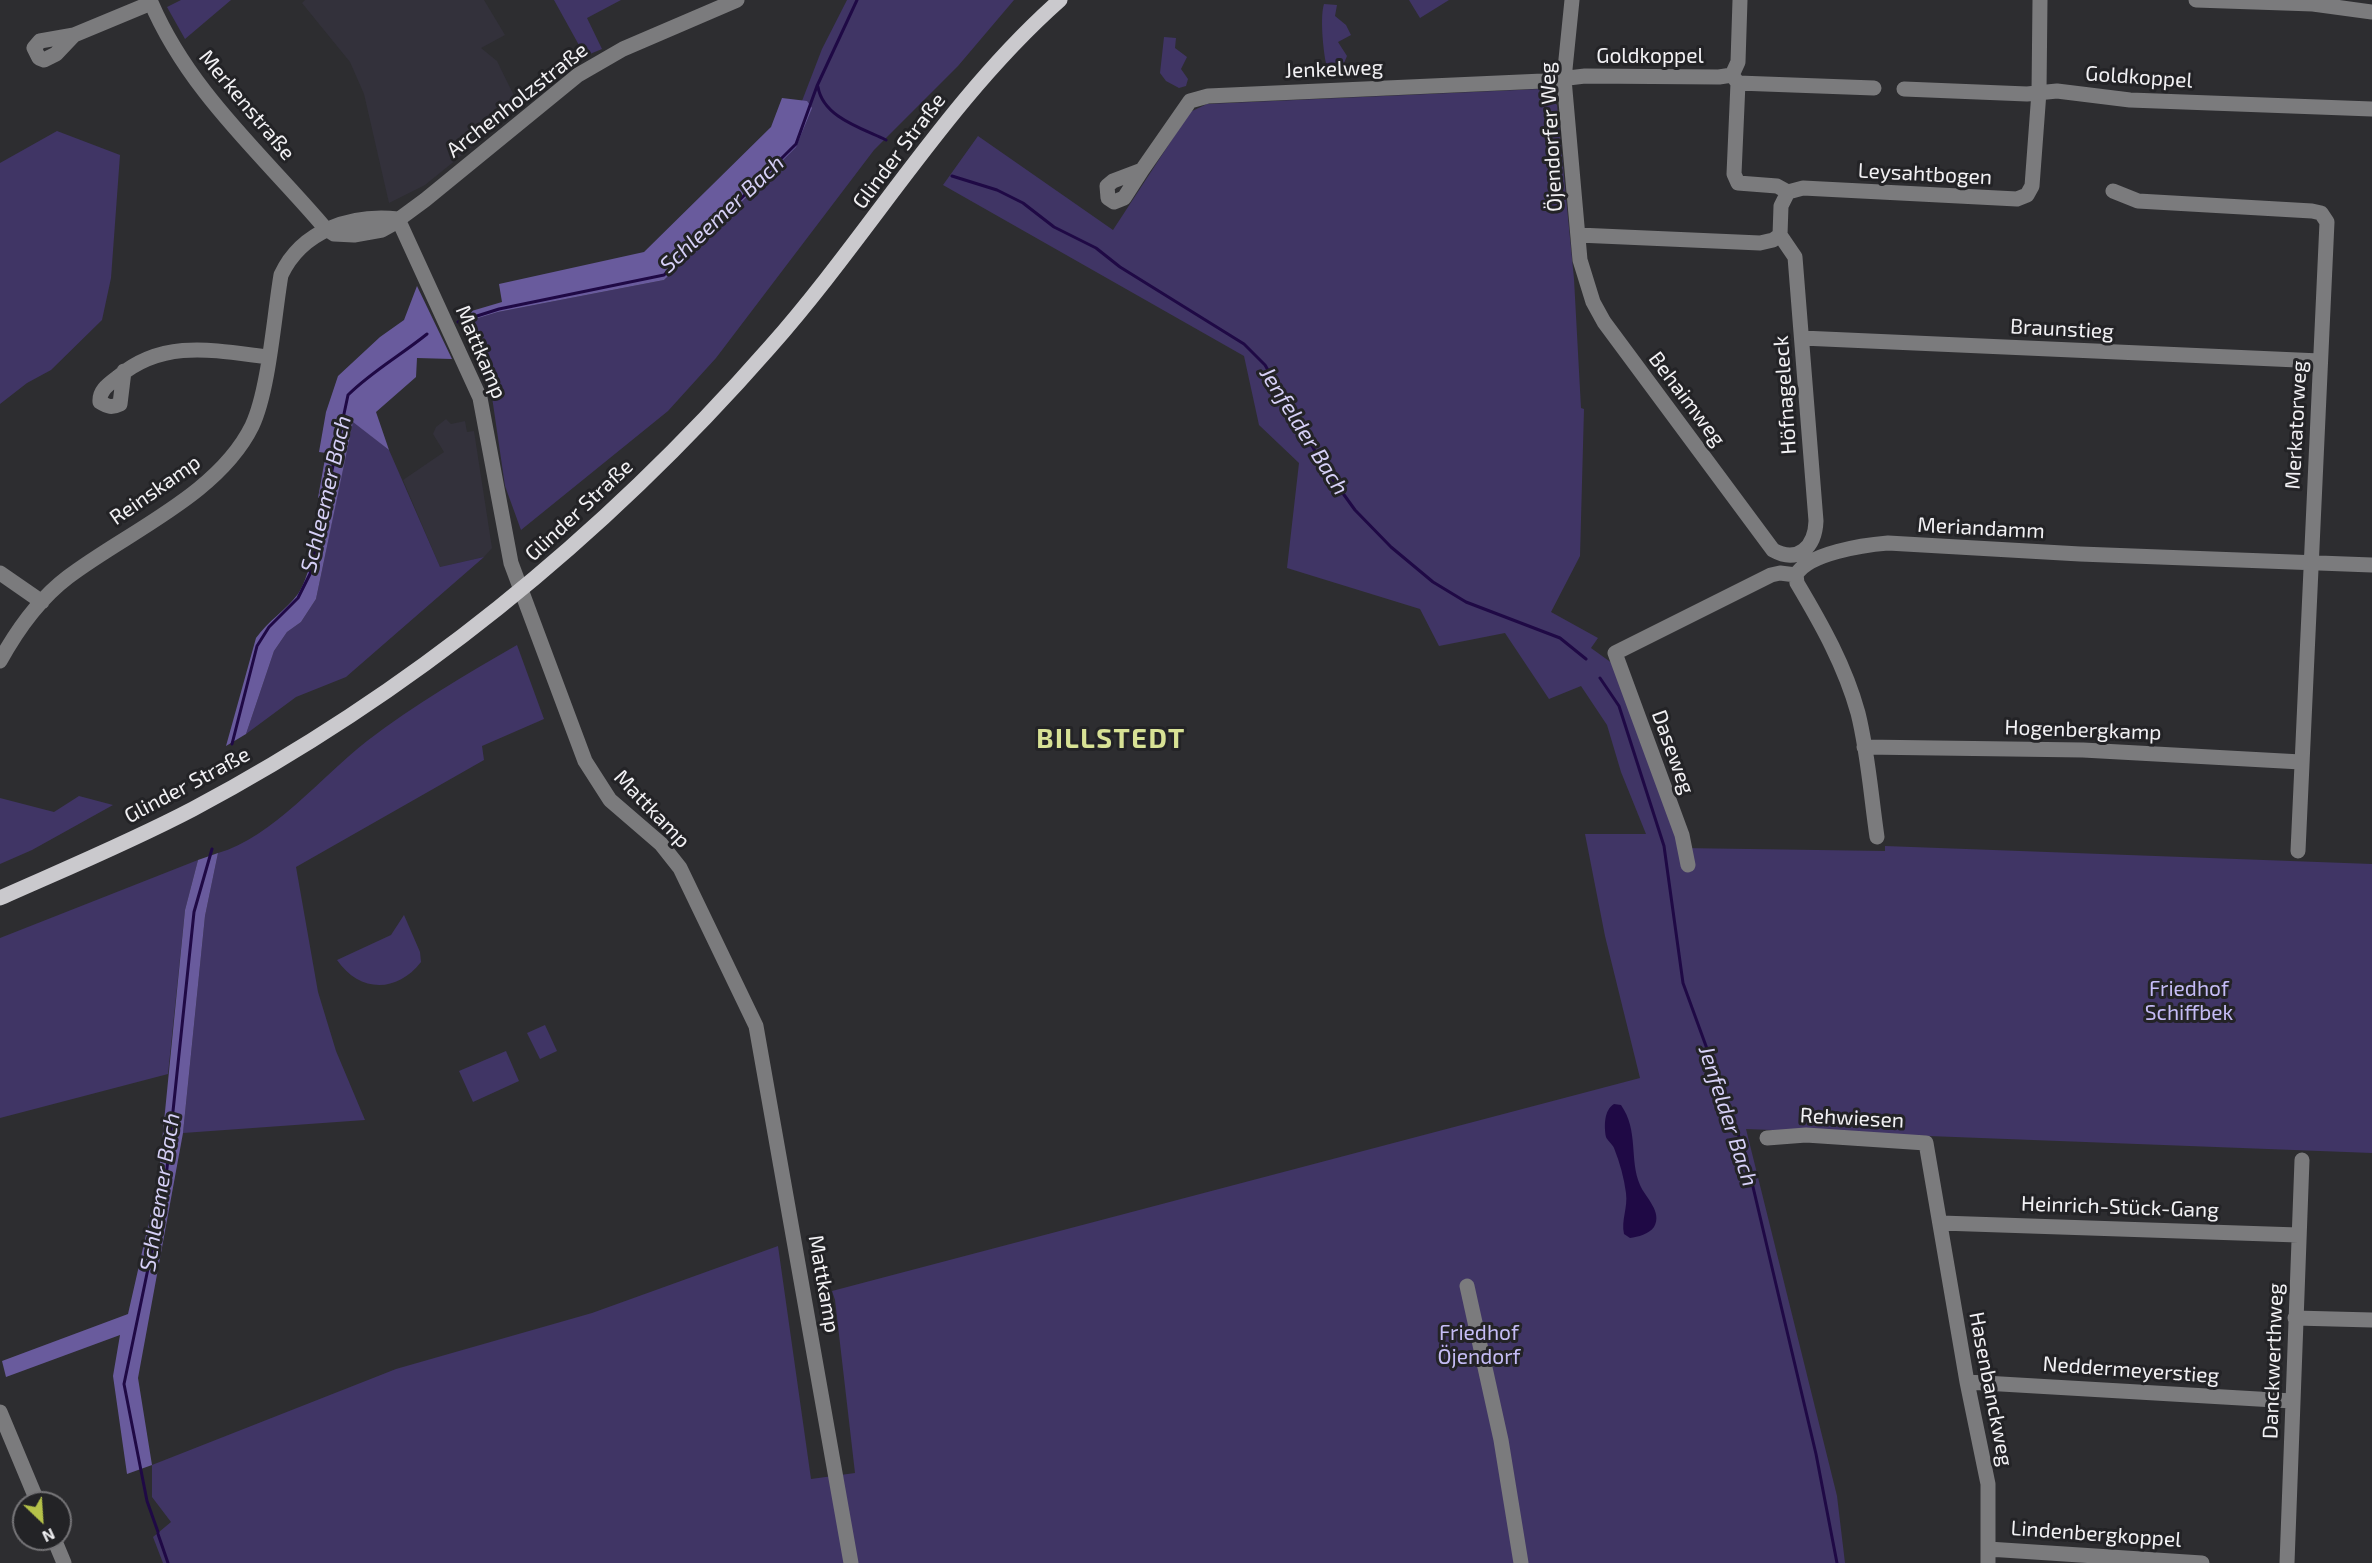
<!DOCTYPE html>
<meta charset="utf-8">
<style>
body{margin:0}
#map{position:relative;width:2372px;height:1563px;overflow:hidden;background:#2d2d30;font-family:"Exo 2",sans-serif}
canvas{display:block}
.north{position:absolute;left:12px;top:1491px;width:60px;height:60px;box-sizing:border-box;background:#232326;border:2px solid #767578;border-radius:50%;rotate:155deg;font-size:16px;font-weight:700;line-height:24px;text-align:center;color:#f2f1f4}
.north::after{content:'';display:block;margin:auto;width:21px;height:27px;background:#b5c249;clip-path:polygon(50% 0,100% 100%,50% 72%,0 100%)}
</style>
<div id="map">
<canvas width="2372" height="1563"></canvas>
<div class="north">N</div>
</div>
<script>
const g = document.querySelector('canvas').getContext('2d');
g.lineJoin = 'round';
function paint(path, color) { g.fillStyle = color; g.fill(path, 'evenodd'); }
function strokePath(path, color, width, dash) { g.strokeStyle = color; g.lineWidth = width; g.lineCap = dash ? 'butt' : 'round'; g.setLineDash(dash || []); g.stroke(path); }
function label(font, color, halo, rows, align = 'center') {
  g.font = font + ' "Exo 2",sans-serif'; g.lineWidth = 6; g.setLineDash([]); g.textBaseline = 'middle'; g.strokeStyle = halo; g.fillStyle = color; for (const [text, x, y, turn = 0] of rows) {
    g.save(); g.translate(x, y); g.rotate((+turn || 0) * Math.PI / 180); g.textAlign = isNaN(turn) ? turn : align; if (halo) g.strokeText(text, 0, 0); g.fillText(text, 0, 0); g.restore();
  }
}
const built = new Path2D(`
 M305 0H484L505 35 481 48 497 61 520 108 425 185 389 203 364 94 350 62 302 3Z
 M446 419 451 424 465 421 467 432 474 431 492 548 484 557 440 567 403 480 444 452 433 434 436 427Z`);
const green = new Path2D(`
 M181 0H231L185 39 167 7Z
 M554 0H621L587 18 602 49 585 56Z
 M847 0H1014L958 66 874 150 716 358 668 411 521 530 505 486 492 397 462 323 498 312 664 280 807 101H802L822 49Z
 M1409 0H1449L1420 18Z
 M1324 4 1337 5 1335 16 1346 25 1351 35 1338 42 1347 56 1344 63 1334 67 1326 63C1323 49 1320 16 1324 4Z
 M1164 37 1176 38 1175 48 1187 57 1181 69 1188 79 1186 86 1179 88 1166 81 1160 73Z
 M1540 89 1557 105 1574 279 1581 408 1584 409 1580 556 1551 612 1598 638 1591 648 1616 666 1681 848 1885 851V846L2372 864V1153L1746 1129 1837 1496 1845 1563H163L153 1537 171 1522 152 1497V1465L396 1369 592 1313 778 1246 811 1479 855 1473 835 1300 832 1291 1640 1078 1605 936 1585 834H1646L1621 772 1607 725 1581 686 1549 699 1505 633 1439 646 1420 609 1287 568 1299 463 1259 425 1244 356 943 185 978 136 1113 230 1190 112 1207 104Z
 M57 131 120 155 111 278 102 320 51 370 27 383 0 404V163Z
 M353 421 389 450 440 567 484 557 346 677 296 697 246 734 274 651 287 632 301 622 316 599Z
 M517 645 544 719 482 746 484 760 296 867 318 992 336 1051 365 1120 183 1133 205 916 218 853C272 838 323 775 367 741 414 705 465 675 517 645Z
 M79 796 113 805 32 850 0 864V798L54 812Z
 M198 860 185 910 168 1074 0 1118V938Z
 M404 915 420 952 421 962C396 994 359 992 337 960L391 935Z
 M545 1025 557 1051 540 1059 527 1033Z
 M506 1051 519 1081 473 1102 459 1071Z`);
const forest = new Path2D(`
 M782 98 807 101 812 108 796 147 664 280 498 312 462 323 458 315 502 302 499 284 644 252 771 127Z
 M417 286 452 359 417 358 416 377 376 412 389 450 353 422 316 599 301 622 287 632 274 651 246 734 226 746 256 638C268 621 286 610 298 594 313 571 317 526 323 499L318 498 326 453 319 452 326 412 338 376 380 337 404 320Z
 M218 853 205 916 183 1133 138 1378 152 1465 127 1474 113 1376 120 1335 6 1377 2 1361 128 1314 158 1182 185 910 198 860Z`);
const water = new Path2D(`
 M1614 1104 1621 1105C1639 1131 1629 1159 1640 1185 1645 1197 1663 1212 1654 1227 1649 1234 1638 1237 1630 1238L1624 1234C1621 1220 1628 1208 1626 1193 1624 1178 1620 1163 1614 1148 1613 1145 1607 1140 1606 1137 1604 1126 1604 1110 1614 1104Z`);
const stream = new Path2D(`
 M818 87C823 117 861 128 886 140
 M952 176 997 190 1023 203 1054 227 1096 248 1120 267 1244 344 1265 365 1326 470 1355 510 1391 547 1433 582 1466 602 1560 638 1586 659
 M458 322 499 309 664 275 796 144 817 86 857 0
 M1600 678 1619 706 1664 846 1683 983 1745 1153 1816 1454 1837 1563
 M232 744 257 646 269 627 298 598 310 574 348 395C371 372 401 355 427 334
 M158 1532 147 1501 124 1384 165 1187 194 912 212 849
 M158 1534 168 1563`);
const minor = new Path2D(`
 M150 0C188 91 263 155 325 228L334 234 354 235 382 230 391 225 425 200 578 75 623 49 737 0
 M1572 0 1564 79 1580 260 1593 302 1604 322 1773 550C1798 564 1815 547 1816 521L1795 257 1780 235 1773 240 1760 243 1578 235
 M2196 0 2313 4 2372 12
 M74 35 56 54 44 60 39 58 34 48 40 41 74 35 151 3
 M1732 75 1738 83 1734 174 1738 183 1777 186 1788 192 1803 188 2017 199 2027 195 2032 186 2039 92 2040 0
 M1732 75 1738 83 1874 88
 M1732 75 1738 62 1740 0
 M1904 89 2027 94 2057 91 2130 100 2372 109
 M1142 170 1124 198 1114 202 1108 198 1107 186 1113 181 1142 170 1190 101 1208 96 1543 81 1585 76 1719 77 1732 75
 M2113 191 2138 201 2312 211 2321 213 2327 222 2298 851
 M398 219 480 398 511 563 585 761 610 800 661 844 680 868 756 1026 851 1563
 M1780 235 1781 206 1788 192
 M1802 338 2320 361
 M124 371 120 404C112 408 108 407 100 402 99 390 109 384 118 377 163 339 213 350 267 357
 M0 573 42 602
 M1796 575 1797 583C1822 625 1845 666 1858 713 1868 753 1871 796 1877 837
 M0 661C17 630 39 599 68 577 127 532 218 495 252 426 269 390 274 316 281 275 302 230 352 214 398 219
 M1864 747 2083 750 2301 762
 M1688 865 1682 835 1615 653 1771 575 1780 573 1796 575C1808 553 1864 545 1888 543L2080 554 2372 565
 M1767 1138 1806 1135 1926 1143 1967 1382 1988 1484V1563
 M1941 1223 2298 1235
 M1467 1286 1501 1440 1521 1563
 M2295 1318 2372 1320
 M1967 1382 2292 1401
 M0 1412 38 1503
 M54 1539 64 1563
 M1988 1549 2202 1563
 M2287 1563 2302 1160`);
const major = new Path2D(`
 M0 898C65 869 130 842 193 809 413 692 606 534 770 347 870 234 947 100 1060 0`);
const streetNames = [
 ["Goldkoppel",1650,56],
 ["Jenkelweg",1334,69,-2],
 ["Goldkoppel",2139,77,4],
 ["Archenholzstraße",517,100,-38],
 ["Merkenstraße",247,105,50],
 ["Öjendorfer Weg",1551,137,-93],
 ["Glinder Straße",899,151,-53],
 ["Leysahtbogen",1925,174,3],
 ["Braunstieg",2062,329,3],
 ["Mattkamp",481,352,67],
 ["Höfnageleck",1785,395,-94],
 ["Behaimweg",1687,399,53],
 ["Merkatorweg",2296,425,-87],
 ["Reinskamp",155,490,-35],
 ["Glinder Straße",579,510,-43],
 ["Meriandamm",1981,528,3],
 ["Hogenbergkamp",2083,730,2],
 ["Daseweg",1673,752,70],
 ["Glinder Straße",187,785,-28],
 ["Mattkamp",652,809,46],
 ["Rehwiesen",1852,1118,3],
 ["Heinrich-Stück-Gang",2120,1207,2],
 ["Mattkamp",824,1284,80],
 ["Danckwerthweg",2273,1361,-88],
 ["Neddermeyerstieg",2131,1370,4],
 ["Hasenbanckweg",1991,1389,79],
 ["Lindenbergkoppel",2096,1534,4]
];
const parkNames = [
 ["Friedhof",2189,989],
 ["Schiffbek",2189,1013],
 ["Friedhof",1479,1333],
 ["Öjendorf",1479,1357]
];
const waterNames = [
 ["Schleemer Bach",722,214,-43],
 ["Jenfelder Bach",1304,431,58],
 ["Schleemer Bach",326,494,-77],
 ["Jenfelder Bach",1728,1116,72],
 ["Schleemer Bach",160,1192,-81]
];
const districtNames = [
 ["BILLSTEDT",1111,739]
];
paint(built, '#33313b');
paint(green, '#403565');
paint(forest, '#695b9d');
paint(water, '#1f0945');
strokePath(stream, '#1f0945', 3);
strokePath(minor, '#7b7b7d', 15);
strokePath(major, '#cac9cd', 15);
label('21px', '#f2f1f4', '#232326', streetNames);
label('21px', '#c5bcf5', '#232326', parkNames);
label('italic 22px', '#d6d0f7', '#232326', waterNames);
g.letterSpacing = '1.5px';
label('bold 27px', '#d8e295', '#232326', districtNames);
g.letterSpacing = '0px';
</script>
